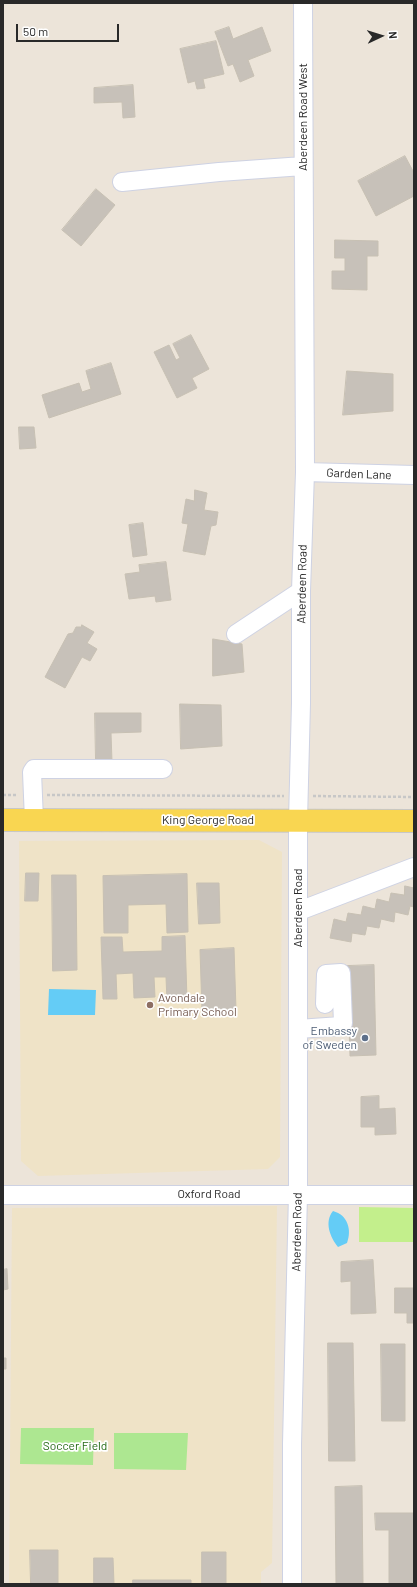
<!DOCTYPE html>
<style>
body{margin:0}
#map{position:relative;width:417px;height:1587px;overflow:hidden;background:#ece4d9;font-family:Barlow,sans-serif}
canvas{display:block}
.frame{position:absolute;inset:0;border:4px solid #292929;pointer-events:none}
.north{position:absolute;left:361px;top:16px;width:40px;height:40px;-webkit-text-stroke:3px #fff;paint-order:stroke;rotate:86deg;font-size:11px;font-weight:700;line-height:16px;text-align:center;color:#292929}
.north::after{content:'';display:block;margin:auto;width:14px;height:18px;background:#292929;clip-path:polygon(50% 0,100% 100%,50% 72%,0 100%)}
.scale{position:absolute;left:16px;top:24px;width:103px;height:18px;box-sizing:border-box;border:2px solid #292929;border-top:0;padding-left:5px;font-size:12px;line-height:14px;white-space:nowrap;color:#292929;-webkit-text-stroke:3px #fff;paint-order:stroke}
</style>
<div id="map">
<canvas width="417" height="1587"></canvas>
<div class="frame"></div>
<div class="north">N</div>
<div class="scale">50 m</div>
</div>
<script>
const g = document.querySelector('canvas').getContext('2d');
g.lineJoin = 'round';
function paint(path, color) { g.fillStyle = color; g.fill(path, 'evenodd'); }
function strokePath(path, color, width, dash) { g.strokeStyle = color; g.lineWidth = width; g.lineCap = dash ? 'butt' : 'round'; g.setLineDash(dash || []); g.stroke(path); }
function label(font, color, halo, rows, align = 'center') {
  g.font = font + ' Barlow,sans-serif'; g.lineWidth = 3.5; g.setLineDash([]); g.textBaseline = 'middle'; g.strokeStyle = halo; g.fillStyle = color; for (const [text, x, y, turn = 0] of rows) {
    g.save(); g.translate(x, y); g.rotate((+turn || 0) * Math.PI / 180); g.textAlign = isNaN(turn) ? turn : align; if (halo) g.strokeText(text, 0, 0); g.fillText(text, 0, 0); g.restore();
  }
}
const education = new Path2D(`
 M259 840 282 852 280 1157 268 1169 38 1176 21 1161 19 841Z
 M277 1206 272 1563 261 1572V1584H9L12 1208Z`);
const green = new Path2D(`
 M21 1428H94L93 1465 20 1464Z
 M114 1433H188L186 1470 114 1469Z`);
const pitch = new Path2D(`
 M359 1207 414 1208V1242H359Z`);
const water = new Path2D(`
 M49 989 96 990 95 1015H48Z
 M333 1211C348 1215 352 1230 347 1243L338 1247C330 1237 324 1222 333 1211Z`);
const building = new Path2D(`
 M229 27 233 39 262 27 271 51 248 60 254 76 240 82 233 64 228 66 215 32Z
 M216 41 224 74 203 79 205 88 197 89 195 81 188 83 180 49Z
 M133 85 135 117 123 118 122 102 94 103V88Z
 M405 156 414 173V196L376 216 358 181Z
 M96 189 115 205 81 246 62 230Z
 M335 240 378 241V256H367V290L332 289V271H345V258H335Z
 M191 335 209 369 192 378 197 388 177 398 154 352 169 345 176 360 180 358 173 344Z
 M111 363 121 394 49 418 42 395 79 383 82 392 91 389 86 371Z
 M347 371 393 374V411L343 415Z
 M19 427H34L36 448 20 449Z
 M195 490 207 493 204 510 218 512 216 525 211 526 205 555 183 551 188 524 182 523 186 499 194 501Z
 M143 523 147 555 133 557 129 525Z
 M166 562 171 600 156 602 155 596 129 599 125 574 140 572 139 565Z
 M82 625 94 632 87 643 97 649 90 661 82 657 65 688 45 677 68 634 73 633 76 627H81Z
 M213 639 242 644 244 672 213 676Z
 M180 704 221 705 222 746 181 749Z
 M95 713H141V732L111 733 112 762H96Z
 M26 873H39L38 901H25Z
 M187 874 188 932 167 933 166 904 128 905V933H104L103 876Z
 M52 875H76L77 970 53 971Z
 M197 883H219L220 923 199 924Z
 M405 886 414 888V907L410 906 408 915 395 912 394 922 381 919 379 928 367 926 365 935 352 933 351 942 330 938 334 919 346 922 348 913 361 915 363 906 375 909 377 899 389 902 391 893 404 895Z
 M185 936 187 1000 167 1001 166 977H154L155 997 134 998 133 973 116 974 117 999H103L101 937H122L123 952 162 951V937Z
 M234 948 236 1010 202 1011 200 950Z
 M374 965 376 1055 350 1056 347 966Z
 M379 1096V1109L395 1108 396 1134 375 1135V1127H361V1097Z
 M373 1260 376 1313 351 1314V1281L341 1282V1262Z
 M7 1269 8 1289 3 1290V1270Z
 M395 1288H414V1323H407V1313H395Z
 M328 1343H353L355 1461H329Z
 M381 1344H405V1421H382Z
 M3 1358H6V1369H3Z
 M362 1486 363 1584H336L335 1487Z
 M375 1513H414V1584H389V1530H376Z
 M30 1550H58V1584H31Z
 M202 1552H226V1584H202Z
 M94 1558H113L114 1584H94Z
 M133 1580H191V1584H133Z`);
const path = new Path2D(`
 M3 795H18
 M47 795 284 796
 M313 796 414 797`);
const minor = new Path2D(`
 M122 182 219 172 303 166
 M305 472 414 475
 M236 634 301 591
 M34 820 32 772 34 769H163
 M299 911 414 867
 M298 1029 341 1026 343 1023 341 973 326 974 325 1004
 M3 1195H414
 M292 1584V1444L298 1194V821L301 703V591L305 472 303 3`);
const major = new Path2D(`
 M3 820 414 821`);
const markers = [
 [150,1005,4,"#8d6e63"],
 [365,1038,4,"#5c6f8a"]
];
const streetNames = [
 ["Aberdeen Road West",303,117,-90],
 ["Garden Lane",359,474,2],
 ["Aberdeen Road",302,584,-89],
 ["King George Road",208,820],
 ["Aberdeen Road",298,908,-90],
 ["Oxford Road",209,1194],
 ["Aberdeen Road",297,1232,-89]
];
const educationNames = [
 ["Avondale",158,998],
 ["Primary School",158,1012]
];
const serviceNames = [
 ["Embassy",357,1031],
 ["of Sweden",357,1045]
];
const parkNames = [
 ["Soccer Field",75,1446]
];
paint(education, '#efe3c7');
paint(green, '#ade791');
paint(pitch, '#c3ef8c');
paint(water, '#64ccf6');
paint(building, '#c7c1b9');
strokePath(building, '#c7c0b3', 1);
strokePath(minor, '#ced2e3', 20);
strokePath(major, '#c7c7c7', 24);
strokePath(path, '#c7c7c7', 2.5, [3, 2]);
strokePath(minor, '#fff', 18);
strokePath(major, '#f9d651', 22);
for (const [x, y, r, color] of markers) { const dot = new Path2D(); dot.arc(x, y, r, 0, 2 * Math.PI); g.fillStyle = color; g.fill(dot); strokePath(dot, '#fff', 1.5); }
label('12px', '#292929', '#fff', streetNames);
label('12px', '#785e54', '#fff', educationNames, 'left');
label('12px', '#4e5e75', '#fff', serviceNames, 'right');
label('12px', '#246915', '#fff', parkNames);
</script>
